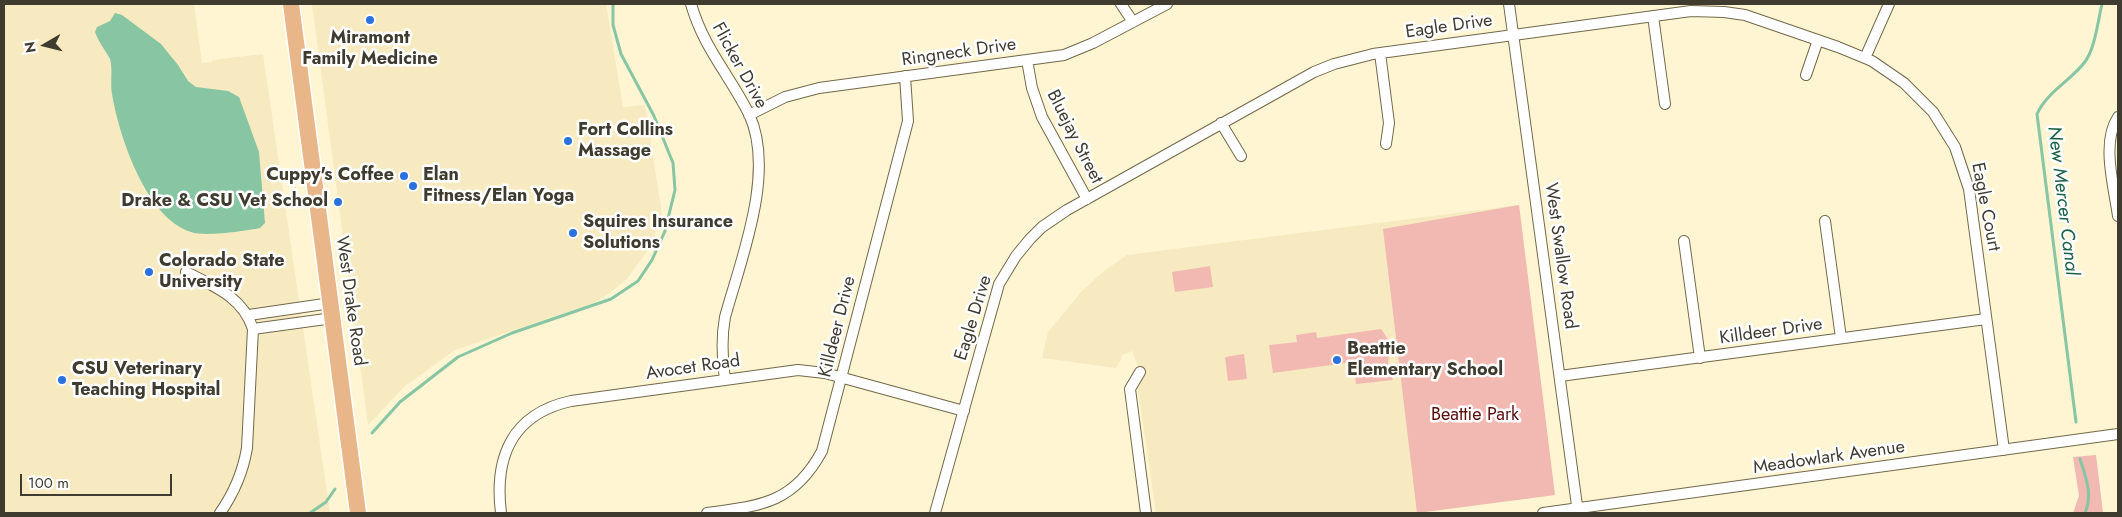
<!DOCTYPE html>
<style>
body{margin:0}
#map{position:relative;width:2122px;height:517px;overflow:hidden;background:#fff5d2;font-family:Jost,sans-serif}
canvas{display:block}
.frame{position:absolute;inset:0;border:5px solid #3f3b2e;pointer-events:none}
.north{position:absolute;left:20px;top:20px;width:50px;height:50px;-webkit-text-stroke:4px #fff;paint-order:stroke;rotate:262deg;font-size:14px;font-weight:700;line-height:20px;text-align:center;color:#3f3b2e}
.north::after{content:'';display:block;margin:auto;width:18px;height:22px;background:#3f3b2e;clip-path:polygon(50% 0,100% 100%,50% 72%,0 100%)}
.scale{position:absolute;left:20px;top:474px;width:152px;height:22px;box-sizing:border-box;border:2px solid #3f3b2e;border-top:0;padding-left:6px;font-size:15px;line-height:18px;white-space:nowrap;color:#3f3b2e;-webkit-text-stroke:4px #fff;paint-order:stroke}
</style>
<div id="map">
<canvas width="2122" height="517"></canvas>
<div class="frame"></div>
<div class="north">N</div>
<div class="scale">100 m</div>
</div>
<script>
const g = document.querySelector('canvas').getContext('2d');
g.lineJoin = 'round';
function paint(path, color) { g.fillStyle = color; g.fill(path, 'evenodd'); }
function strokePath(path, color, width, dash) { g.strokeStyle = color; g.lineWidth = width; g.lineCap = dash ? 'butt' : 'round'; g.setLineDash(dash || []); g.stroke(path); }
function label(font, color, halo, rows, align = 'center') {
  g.font = font + ' Jost,sans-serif'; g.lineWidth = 5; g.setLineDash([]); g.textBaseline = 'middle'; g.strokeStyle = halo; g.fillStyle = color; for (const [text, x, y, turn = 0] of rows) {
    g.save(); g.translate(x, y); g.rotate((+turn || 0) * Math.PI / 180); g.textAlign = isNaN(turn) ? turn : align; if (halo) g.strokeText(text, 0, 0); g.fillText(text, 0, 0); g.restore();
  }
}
const built = new Path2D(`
 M4 4H194L202 63 212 62V60L263 54 330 513H4Z
 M312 4H606L623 107 645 105 662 214 651 246 627 279 610 293 594 303 455 350 405 386 368 425Z
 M1519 205 1555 495 1419 513H1156L1138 389 1140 372 1132 351 1123 355 1116 368 1042 358 1048 332 1081 292 1104 271 1127 255Z`);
const green = new Path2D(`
 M1519 205 1555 495 1417 513 1383 229Z
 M1210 266 1213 287 1175 292 1172 272Z
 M1381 329 1390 342 1388 367 1393 380 1356 384 1353 362 1273 373 1269 345 1297 342 1296 335 1316 332 1317 338Z
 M1244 354 1247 379 1228 381 1225 357Z
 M2096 455 2103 513H2073L2079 496 2073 457Z`);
const water = new Path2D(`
 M115 13 122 15 161 44 178 65 188 81 196 87 228 91 239 97 259 152 265 223 260 228C245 231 205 237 191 232 146 218 119 136 112 94 110 83 113 69 110 59 106 51 99 43 95 32L97 27 110 21Z`);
const stream = new Path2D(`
 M2076 422 2037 114C2047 92 2070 81 2084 63 2095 50 2098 20 2102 4
 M372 433 400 402 458 357 512 333 611 299 638 281 652 260 665 231 675 190 673 163 654 116 621 54 613 25V4
 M2080 459C2086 478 2093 494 2085 513
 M310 513 326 502 335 489`);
const minor = new Path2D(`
 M691 4C704 49 729 74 749 114 776 172 741 259 725 317 721 339 722 358 725 380
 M1121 4 1133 22
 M1509 4 1578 513
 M1653 16 1665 104
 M1380 53 1389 123 1386 144
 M1865 58 1889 4
 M1027 60 1032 88 1042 117 1087 199
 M1806 75 1818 40
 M749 115 785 97 819 88 1064 55 1093 43 1167 4
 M2118 117C2101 142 2114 187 2118 216
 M1221 123 1241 156
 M1825 221 1841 338
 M1684 241 1700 358
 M186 272C214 286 243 297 253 329L247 448C243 472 234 493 220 513
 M249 315 331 303
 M253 329 333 318
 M1140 372 1130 389 1146 513
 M1560 376 1986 319
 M501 513C494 457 512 414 571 401L798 370 825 373 964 411
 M707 513C761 506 794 503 822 451L908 121 905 76
 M935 513 999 284 1016 256 1030 239 1042 227 1067 210 1314 72 1334 64 1373 54 1691 11 1724 12 1745 15 1838 47 1872 61 1904 83 1933 112 1955 147 1969 189 2004 450
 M1543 513 2118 434`);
const primary = new Path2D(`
 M291 4 358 513`);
const markers = [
 [370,20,5,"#2b71de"],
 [568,141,5,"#2b71de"],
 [404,176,5,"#2b71de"],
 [413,186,5,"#2b71de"],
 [338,202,5,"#2b71de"],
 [573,233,5,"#2b71de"],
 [149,272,5,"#2b71de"],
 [1337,360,5,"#2b71de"],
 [62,380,5,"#2b71de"]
];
const streetNames = [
 ["Eagle Drive",1449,27,-8],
 ["Ringneck Drive",959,53,-8],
 ["Flicker Drive",739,66,61],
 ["Bluejay Street",1074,137,63],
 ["Eagle Court",1985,207,79],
 ["West Swallow Road",1560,256,82],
 ["West Drake Road",350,301,82],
 ["Eagle Drive",974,318,-73],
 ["Killdeer Drive",838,327,-76],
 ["Killdeer Drive",1771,332,-8],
 ["Avocet Road",693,368,-8],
 ["Meadowlark Avenue",1829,458,-8]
];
const poiNames = [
 ["Miramont",370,39,"center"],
 ["Family Medicine",370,60,"center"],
 ["Fort Collins",578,131],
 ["Massage",578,152],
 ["Cuppy's Coffee",394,176,"right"],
 ["Elan",423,176],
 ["Fitness/Elan Yoga",423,197],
 ["Drake & CSU Vet School",328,202,"right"],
 ["Squires Insurance",583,223],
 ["Solutions",583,244],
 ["Colorado State",159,262],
 ["University",159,283],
 ["Beattie",1347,350],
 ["Elementary School",1347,371],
 ["CSU Veterinary",72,370],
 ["Teaching Hospital",72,391]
];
const parkNames = [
 ["Beattie Park",1475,416]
];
const waterNames = [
 ["New Mercer Canal",2062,201,83]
];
paint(built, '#f7eac0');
paint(green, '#f1b9b1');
paint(water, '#87c5a3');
strokePath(stream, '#87c5a3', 3);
strokePath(minor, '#72684a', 12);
strokePath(primary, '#fff', 19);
strokePath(minor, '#fff', 10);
strokePath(primary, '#e8b688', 16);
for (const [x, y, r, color] of markers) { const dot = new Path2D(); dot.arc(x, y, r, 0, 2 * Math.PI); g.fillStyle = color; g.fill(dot); strokePath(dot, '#fff', 2); }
label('18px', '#3f3b2e', '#fff', streetNames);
label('bold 18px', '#3f3b2e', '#fff', poiNames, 'left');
label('18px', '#5a0d0b', '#fff', parkNames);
label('italic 19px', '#196242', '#fff', waterNames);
</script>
